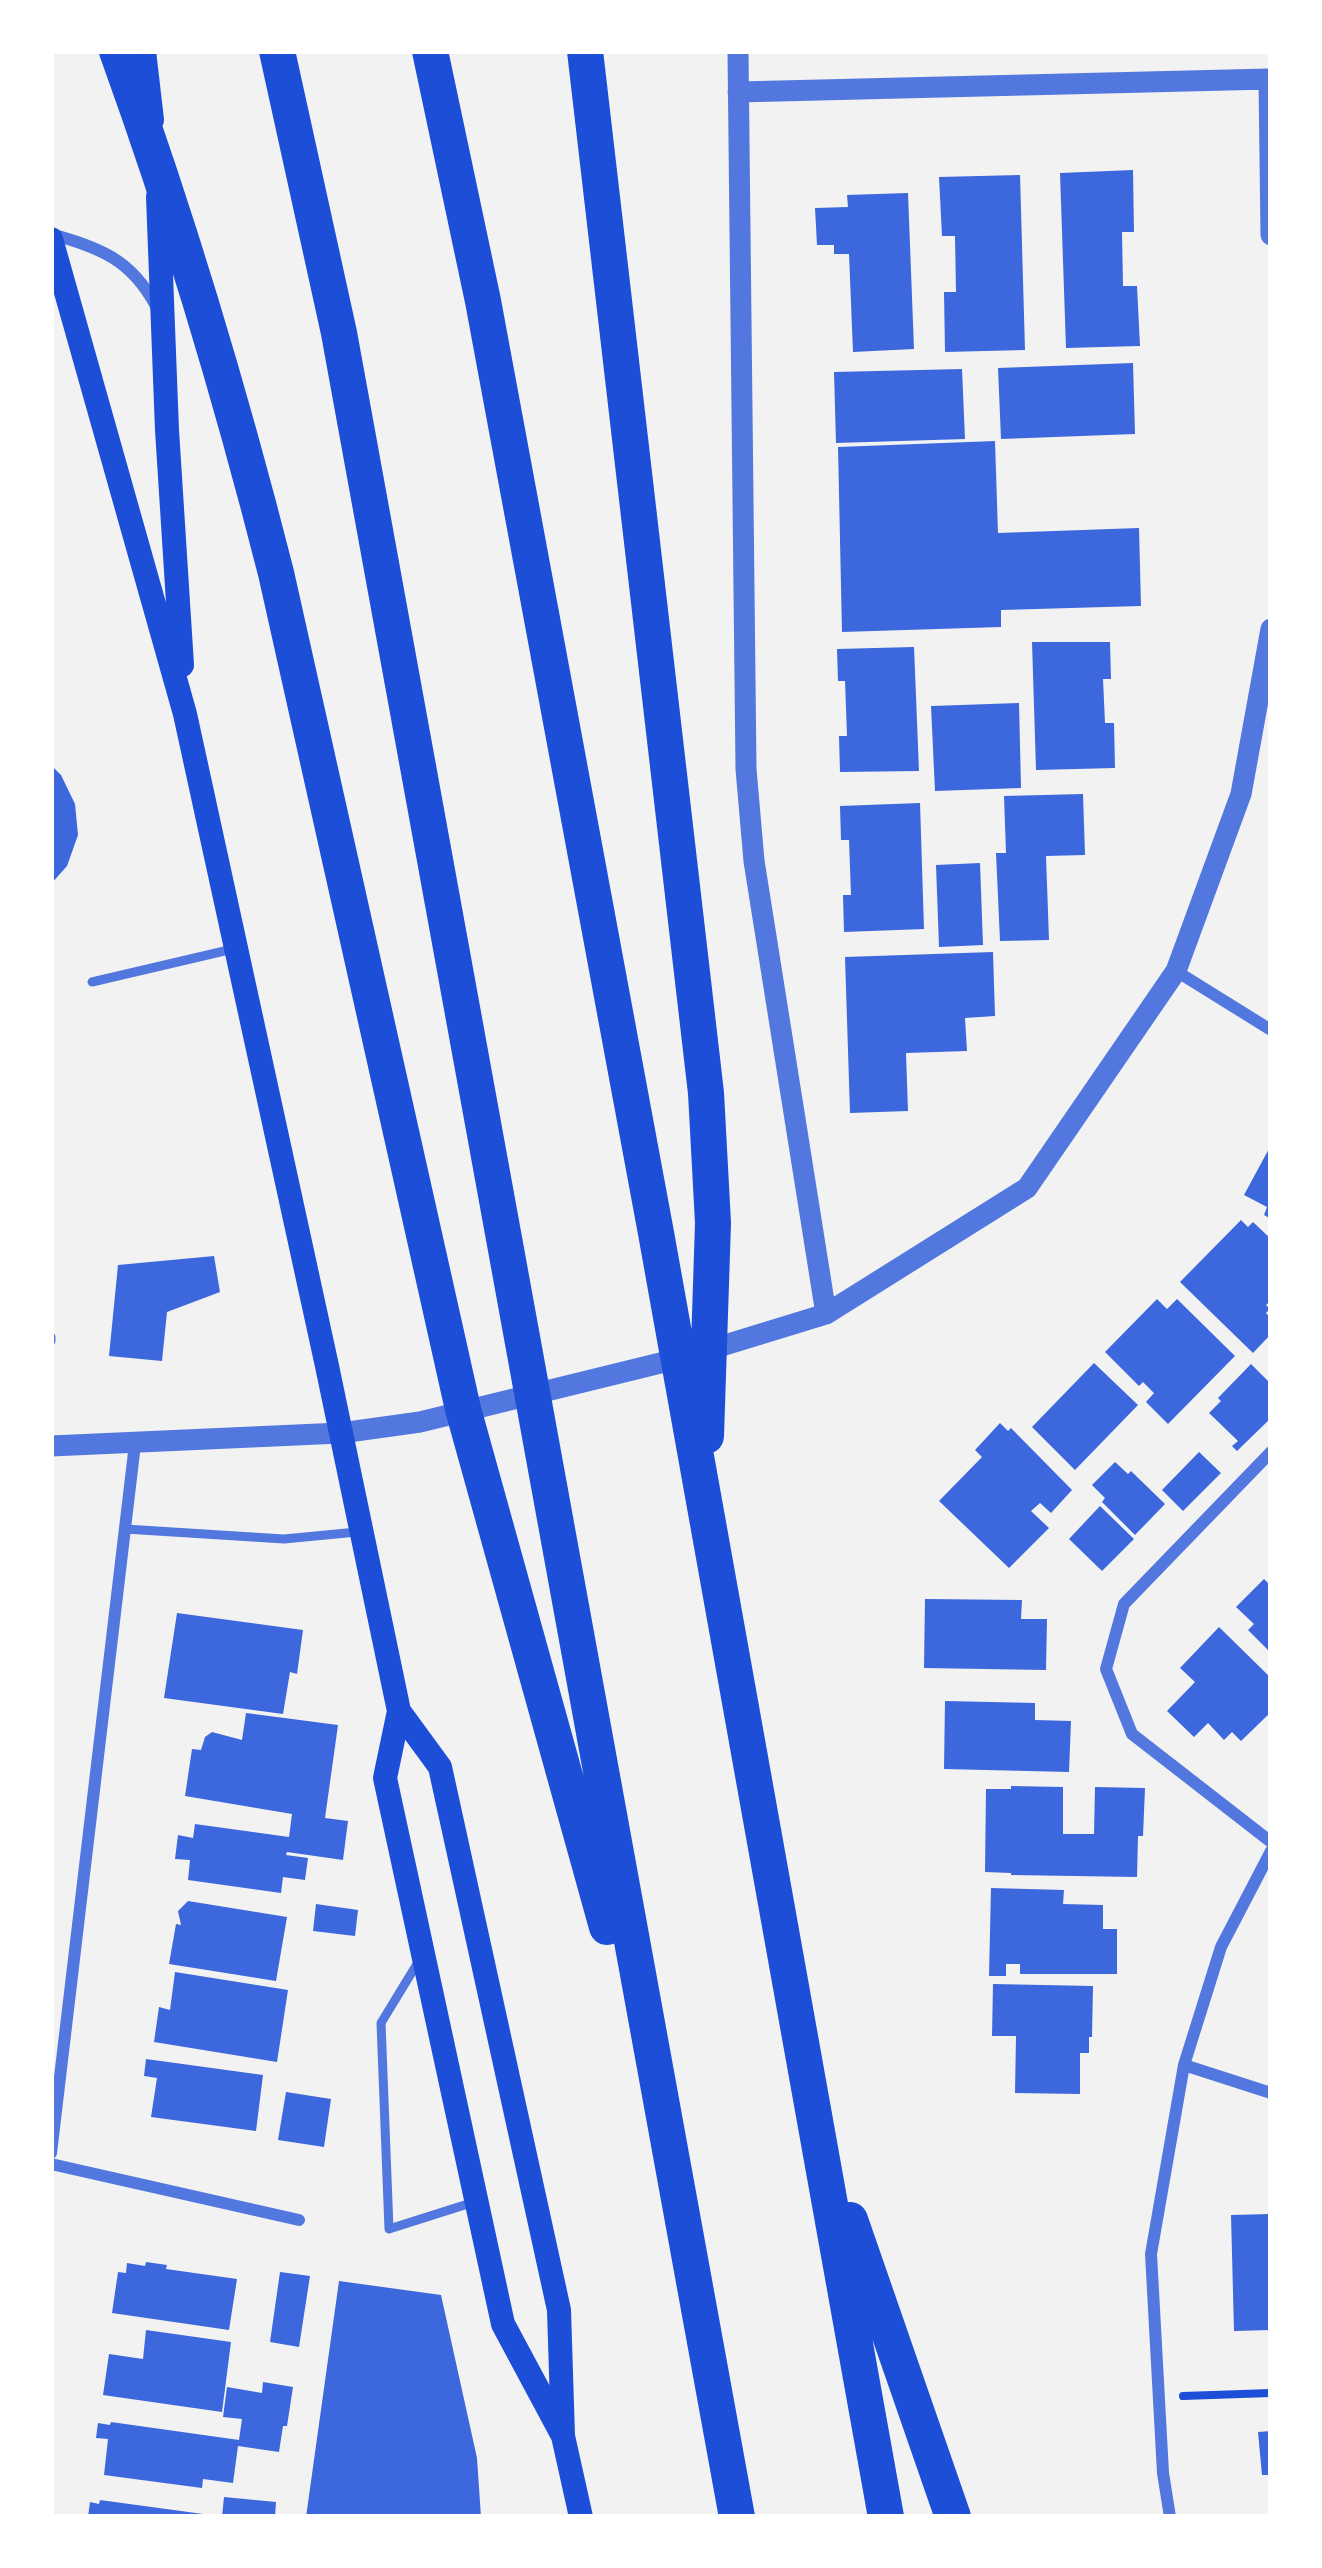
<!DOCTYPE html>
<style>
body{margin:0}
#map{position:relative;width:1322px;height:2568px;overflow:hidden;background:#f2f2f2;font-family:"PT Sans",sans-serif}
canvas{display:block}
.frame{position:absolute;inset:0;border:54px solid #fff;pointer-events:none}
</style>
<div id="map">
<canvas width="1322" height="2568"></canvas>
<div class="frame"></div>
</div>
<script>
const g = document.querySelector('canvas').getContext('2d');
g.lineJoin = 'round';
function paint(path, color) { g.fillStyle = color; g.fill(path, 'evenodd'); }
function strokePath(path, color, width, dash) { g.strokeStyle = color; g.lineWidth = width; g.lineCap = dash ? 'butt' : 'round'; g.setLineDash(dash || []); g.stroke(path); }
const building = new Path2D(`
 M1133 170 1134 232H1122L1123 286H1137L1140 346 1066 348 1060 173Z
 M1020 175 1025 350 945 352 944 292H956L955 236H942L939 177Z
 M908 193 914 349 853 352 849 254H834V245H817L815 208 848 207 847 195Z
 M1133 363 1135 434 1001 439 998 368Z
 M962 369 965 439 836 443 834 372Z
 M995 441 998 533 1139 528 1141 606 1001 610V627L842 632 838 447Z
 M1032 642H1110L1111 679H1103L1105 723H1114L1115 768 1036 770Z
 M914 647 919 771 840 772 839 736H847L845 681H838L837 649Z
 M1019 703 1021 788 935 791 931 706Z
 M51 765 61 775 75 804 78 835 67 866 51 884Z
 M1083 794 1085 855 1046 856 1049 940 1000 941 996 853H1006L1004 796Z
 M920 803 924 929 844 932 843 895H851L849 840H841L840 806Z
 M980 863 983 945 939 947 936 865Z
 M993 952 995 1016 965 1018 967 1051 906 1053 908 1111 850 1113 845 957Z
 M1271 1145V1219L1264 1215 1267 1207 1244 1195Z
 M1241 1220 1248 1227 1253 1222 1271 1239V1300L1266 1305 1270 1309 1266 1313 1271 1318V1334L1253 1353 1180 1282Z
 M214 1256 220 1292 167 1312 162 1361 109 1356 118 1265Z
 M1157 1299 1167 1309 1177 1299 1235 1356 1168 1424 1146 1402 1154 1393 1143 1382 1139 1386 1105 1352Z
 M1094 1363 1138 1405 1075 1470 1032 1427Z
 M1251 1364 1271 1384V1418L1237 1451 1232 1446 1238 1441 1209 1413 1221 1401 1218 1398Z
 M1000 1423 1008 1431 1011 1428 1072 1490 1051 1513 1040 1503 1031 1511 1049 1528 1009 1568 939 1501 982 1457 975 1450Z
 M1199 1452 1221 1473 1183 1511 1162 1490Z
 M1115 1462 1128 1474 1131 1471 1165 1504 1135 1535 1102 1502 1105 1498 1092 1485Z
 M1100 1506 1134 1539 1102 1571 1069 1539Z
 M1264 1579 1271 1586V1653L1248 1630 1254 1624 1236 1607Z
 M925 1599 1022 1600 1021 1619H1047L1046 1670 924 1668Z
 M177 1613 303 1630 297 1674 290 1672 283 1714 164 1698Z
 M1219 1627 1271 1678V1712L1241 1741 1232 1732 1224 1740 1208 1723 1194 1737 1167 1711 1195 1682 1180 1668Z
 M945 1701 1035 1703V1720L1071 1721 1069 1772 944 1769Z
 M246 1713 338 1725 325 1818 348 1821 343 1860 287 1852 286 1855 308 1858 305 1880 283 1877 281 1893 188 1880 190 1860 175 1859 178 1835 193 1838 195 1824 289 1837 292 1814 185 1796 192 1749 201 1750 205 1737 212 1732 242 1740Z
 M1011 1786 1063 1787V1834H1094L1095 1787 1145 1788 1143 1836H1138L1137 1877 1011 1875V1873L985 1872 986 1789H1011Z
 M991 1888 1064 1890 1063 1904 1103 1905V1929H1117V1974H1020V1964H1006V1976H989Z
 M188 1901 287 1917 276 1981 169 1964 176 1924 181 1925 178 1911Z
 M316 1904 358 1910 355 1936 313 1931Z
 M175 1972 288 1990 277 2062 154 2042 159 2007 170 2010Z
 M993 1984 1093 1986 1092 2037H1089V2053H1080V2094L1015 2093 1016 2036H992Z
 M146 2059 263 2075 256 2131 151 2117 157 2078 144 2076Z
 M286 2092 331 2099 324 2147 278 2140Z
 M1271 2214V2330L1234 2331 1231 2215Z
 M146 2262 167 2265 166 2269 237 2279 229 2330 112 2313 118 2272 126 2273 127 2263 145 2266Z
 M280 2272 310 2276 299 2347 270 2342Z
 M339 2281 441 2295 477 2458 481 2517H306Z
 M146 2330 231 2342 222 2412 103 2395 109 2354 143 2359Z
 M263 2382 293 2387 287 2426H283L279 2452 238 2446 233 2483 203 2479 202 2488 104 2475 108 2439 96 2438 98 2423 110 2425 111 2422 239 2440 242 2419 223 2417 227 2387 262 2393Z
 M1271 2431V2475H1262L1258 2432Z
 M224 2497 276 2502 275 2517H222Z
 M100 2500 203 2514V2517H88L90 2502 99 2504Z`);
const path = new Path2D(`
 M1183 2396 1271 2393`);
const service = new Path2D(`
 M92 982 233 949
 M51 1341V1337
 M125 1529 284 1539 357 1532
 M420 1959 381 2023 389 2229 471 2203`);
const minor = new Path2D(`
 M51 234C100 248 131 259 156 306
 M1176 971 1271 1030
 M1271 1452 1124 1604 1106 1669 1132 1734 1271 1842
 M1184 2065 1271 2093
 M51 2153 135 1444
 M51 2164 299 2220
 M1170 2517 1163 2473 1151 2254 1184 2065 1221 1947 1271 1851`);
const tertiary = new Path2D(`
 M738 51 746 769 754 861 826 1314
 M738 92 1269 79 1271 235
 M51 1446 341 1433 420 1422 689 1356 826 1314 1027 1188 1176 971 1241 794 1271 629`);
const secondary = new Path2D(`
 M144 51 152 120
 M158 197 167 430 182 665
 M51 239 185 714 327 1366 399 1711 385 1778 503 2324 563 2436
 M399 1711 440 1767 559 2310 563 2436 581 2517`);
const motorway = new Path2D(`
 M117 51C179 222 231 396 276 573L463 1409 607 1927
 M277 51 339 333 737 2517
 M430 51 483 301 656 1233 886 2517
 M585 51 706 1093 713 1223 706 1436
 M850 2220 953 2517`);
paint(building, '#3d67dc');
strokePath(path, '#1d4ed8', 8);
strokePath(service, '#5277de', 9);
strokePath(minor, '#5277de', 12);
strokePath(tertiary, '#5277de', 21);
strokePath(secondary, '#1d4ed8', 24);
strokePath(motorway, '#1d4ed8', 36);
</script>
